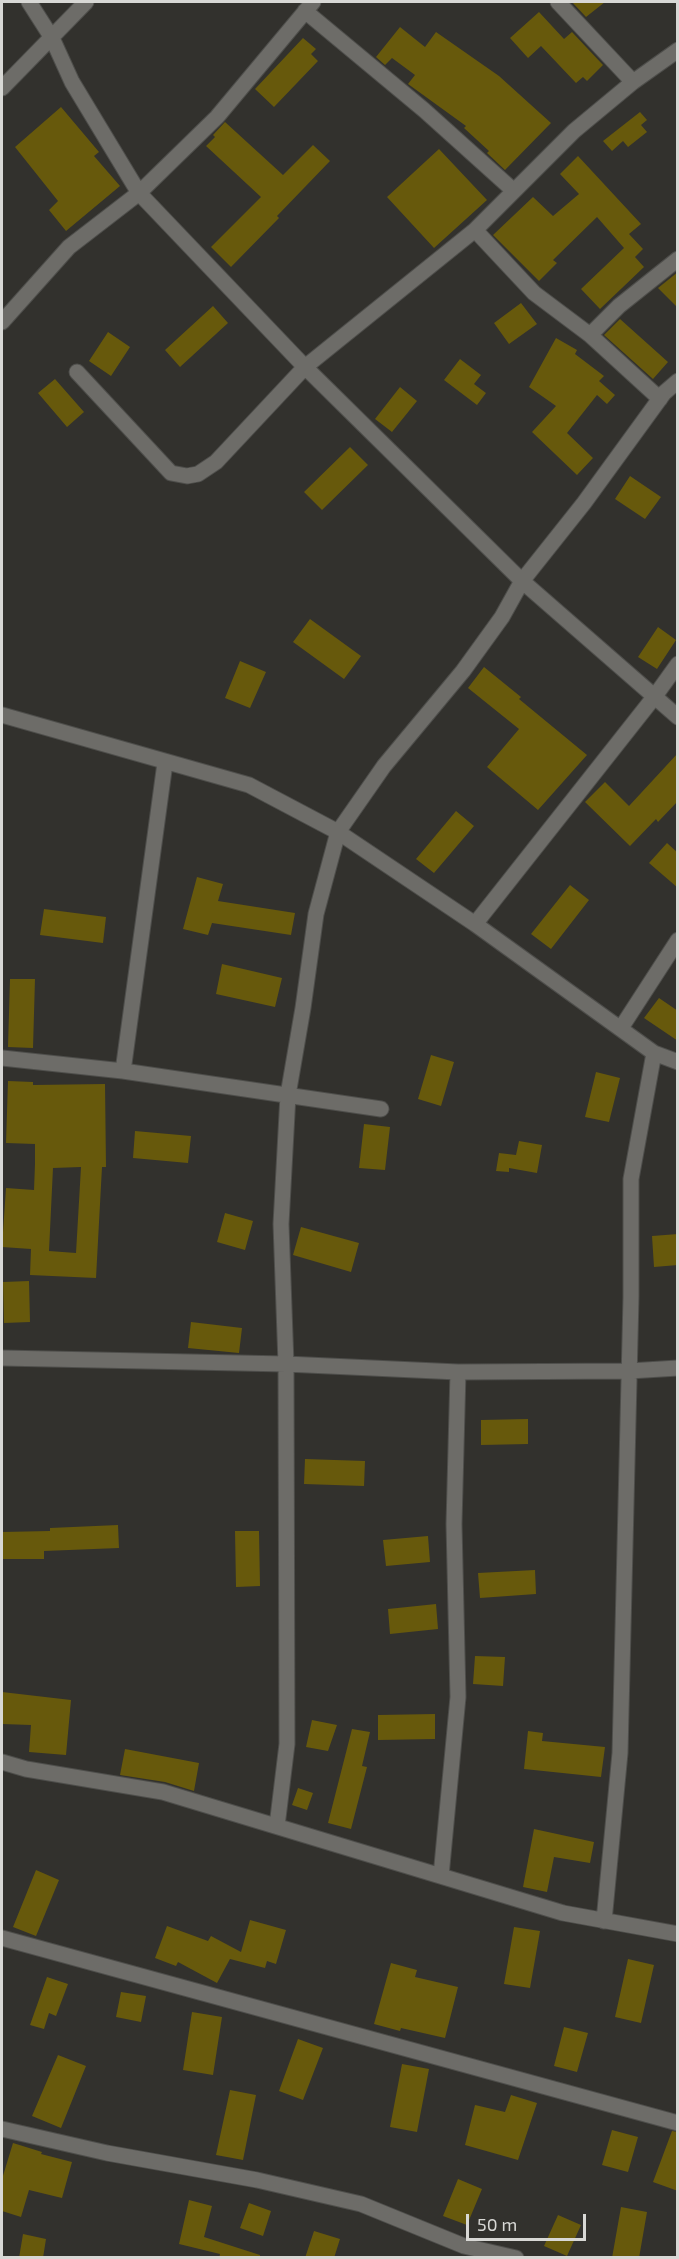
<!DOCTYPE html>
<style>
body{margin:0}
#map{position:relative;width:679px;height:2259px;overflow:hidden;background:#32312d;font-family:"Exo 2",sans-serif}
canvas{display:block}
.frame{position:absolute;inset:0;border:3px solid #d8d8d5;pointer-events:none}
.scale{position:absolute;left:466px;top:2214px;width:120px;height:27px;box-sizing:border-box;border:3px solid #d8d8d5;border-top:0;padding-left:8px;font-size:18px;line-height:21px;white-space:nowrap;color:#d8d8d5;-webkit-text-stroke:4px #32312d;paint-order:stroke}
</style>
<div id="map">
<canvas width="679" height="2259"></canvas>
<div class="frame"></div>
<div class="scale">50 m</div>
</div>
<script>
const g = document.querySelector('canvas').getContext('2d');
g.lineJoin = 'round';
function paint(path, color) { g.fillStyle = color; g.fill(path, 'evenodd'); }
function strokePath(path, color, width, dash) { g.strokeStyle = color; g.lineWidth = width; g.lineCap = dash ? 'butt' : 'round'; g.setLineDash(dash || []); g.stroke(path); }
const building = new Path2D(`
 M572 2H605L586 17Z
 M539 12 564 39 572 32 603 65 587 81 583 77 576 83 541 46 528 58 510 38Z
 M400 27 425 47 436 32 499 76 551 123 505 170 487 153 489 151 464 128 466 126 408 84 415 75 392 58 385 65 376 57Z
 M303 38 316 49 311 54 318 61 274 107 255 89Z
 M61 107 99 152 94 156 120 186 66 231 49 210 58 201 15 147Z
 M640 112 647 120 641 125 647 132 628 147 623 141 612 151 603 141Z
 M225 122 283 175 313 145 330 161 277 216 279 218 231 267 211 247 261 197 206 146 215 137 213 135Z
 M439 149 487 200 434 248 387 197Z
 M578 156 641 224 629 234 643 249 635 257 644 267 600 309 581 289 624 248 597 217 553 260 557 263 539 281 493 235 533 197 553 216 579 194 560 174Z
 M678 272V308L658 288Z
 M521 303 537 324 509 344 494 323Z
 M213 306 228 323 180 367 165 350Z
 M620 319 668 362 653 379 604 335Z
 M108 332 130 347 111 376 89 361Z
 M556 338 577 350 575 354 604 376 599 381 615 395 607 404 597 395 567 433 593 458 577 475 532 432 556 406 529 387Z
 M460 359 481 375 474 384 486 393 477 405 444 380Z
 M55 379 84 412 67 427 38 393Z
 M400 387 417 401 392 432 375 419Z
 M350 447 368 465 322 510 304 492Z
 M630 476 661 497 645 519 615 499Z
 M310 619 361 656 344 679 293 642Z
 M658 627 676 640 657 669 638 657Z
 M240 661 266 672 250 708 225 698Z
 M484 667 521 697 519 699 587 755 538 810 487 767 519 729 468 688Z
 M678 753V801L658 822 656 819 630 846 585 802 605 782 629 806Z
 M456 811 474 826 434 873 416 859Z
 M667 843 678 853V888L649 863Z
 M197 877 223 884 218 901 295 913 291 935 212 923 208 935 183 929Z
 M570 885 589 900 551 949 531 934Z
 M44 909 106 917 103 943 40 935Z
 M222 964 282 978 275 1007 216 994Z
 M10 979H35L33 1048 8 1047Z
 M659 998 678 1011V1041L644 1018Z
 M431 1055 454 1062 441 1106 418 1099Z
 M596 1072 620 1078 609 1122 585 1117Z
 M8 1081 33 1082V1085L105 1084 106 1167H102L96 1278 30 1275 31 1249 2 1247 6 1188 34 1190 35 1164V1144L6 1143ZM81 1167 76 1253 49 1251 53 1168Z
 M364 1124 390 1127 385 1170 359 1168Z
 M135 1131 191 1136 188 1163 133 1158Z
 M519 1141 542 1145 537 1173 509 1168V1172L496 1171 499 1153 516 1155Z
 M225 1213 253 1221 245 1250 217 1242Z
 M301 1227 359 1243 351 1272 293 1255Z
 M678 1234V1265L654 1267 652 1236Z
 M29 1281 30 1322 4 1323 3 1282Z
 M191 1322 242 1328 239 1353 188 1348Z
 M528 1419V1444L481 1445V1420Z
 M305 1459 365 1461 364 1486 304 1484Z
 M118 1525 119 1548 44 1551V1559H2V1532L50 1531V1528Z
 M235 1531H259L260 1586 236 1587Z
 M428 1536 430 1562 386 1566 383 1540Z
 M535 1570 536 1594 480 1598 478 1573Z
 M436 1604 438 1629 390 1634 388 1609Z
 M475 1656 505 1657 503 1686 473 1684Z
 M2 1692 71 1700 66 1755 29 1752 31 1725 2 1724Z
 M435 1714V1739L378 1740V1715Z
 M312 1720 337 1725 328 1751 306 1747Z
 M352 1729 370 1732 362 1766 367 1767 351 1829 328 1823Z
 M528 1731 543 1733 542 1741 605 1747 601 1777 524 1769Z
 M125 1749 199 1763 194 1791 165 1782 120 1775Z
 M298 1788 313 1793 307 1810 292 1805Z
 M534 1829 594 1842 590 1863 554 1857 547 1892 523 1887Z
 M36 1870 59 1880 36 1936 13 1927Z
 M250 1920 286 1930 276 1964 267 1961 265 1968 230 1959 217 1983 178 1962 176 1966 155 1958 167 1926 208 1941 211 1936 241 1952Z
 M514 1927 540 1931 530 1988 504 1984Z
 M628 1959 654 1965 641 2023 615 2017Z
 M391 1963 417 1970 415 1977 458 1987 445 2038 401 2028 400 2031 374 2024Z
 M47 1977 68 1984 56 2016 49 2013 44 2029 30 2025Z
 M121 1992 146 1996 141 2022 116 2017Z
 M192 2012 222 2017 213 2075 183 2070Z
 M564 2027 588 2033 577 2072 554 2066Z
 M298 2039 323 2048 303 2100 279 2091Z
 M58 2055 86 2066 61 2128 32 2116Z
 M402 2064 429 2069 417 2132 390 2127Z
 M230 2090 256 2095 243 2160 216 2155Z
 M511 2095 537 2103 518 2160 465 2145 475 2105 505 2112Z
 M612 2130 638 2137 628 2172 602 2165Z
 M672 2131 678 2132V2191L653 2182Z
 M13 2143 42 2152 41 2154 72 2162 62 2198 29 2190 21 2217 2 2211V2179Z
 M458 2179 482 2189 467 2225 443 2216Z
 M189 2200 212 2206 204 2237 260 2255V2258H219L220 2254 179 2244Z
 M249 2203 271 2211 263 2236 240 2228Z
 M621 2207 647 2212 639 2258H612Z
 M558 2215 581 2225 567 2256 544 2246Z
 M314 2231 340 2239 334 2258H305Z
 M23 2234 46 2239 43 2258H19Z`);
const street = new Path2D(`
 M29 2 52 38 72 82 139 193 305 367 522 581 678 717
 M558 2 633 82
 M305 11 424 110 514 191
 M2 88 86 2
 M475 230 534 293 590 335 619 306 678 259
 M2 322 69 247 139 193 217 117 313 2
 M590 335 660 399
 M77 372 171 473 187 476 198 474 216 462 305 367 475 230 574 131 633 82 678 50
 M2 715 249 785 338 832 475 924 654 1053 678 1062
 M475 924 655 696 678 664
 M621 1028 678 940
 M2 1058 123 1071 381 1109
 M123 1071 165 763
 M2 1358 286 1364 458 1372 629 1371 678 1368
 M2 1762 26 1769 163 1792 563 1913 678 1934
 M277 1826 287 1744 286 1364 281 1224 288 1095 303 1008 316 914 338 832 384 766 463 671 502 617 522 581 584 503 664 393 678 381
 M441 1876 458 1697 454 1524 458 1372
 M604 1921 620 1753 631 1297V1179L654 1053
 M2 1938 678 2123
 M2 2129 107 2153 257 2180 361 2204 464 2246 516 2258`);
paint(building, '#67590c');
strokePath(street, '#4e4e4b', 17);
strokePath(street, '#6d6c68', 15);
</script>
